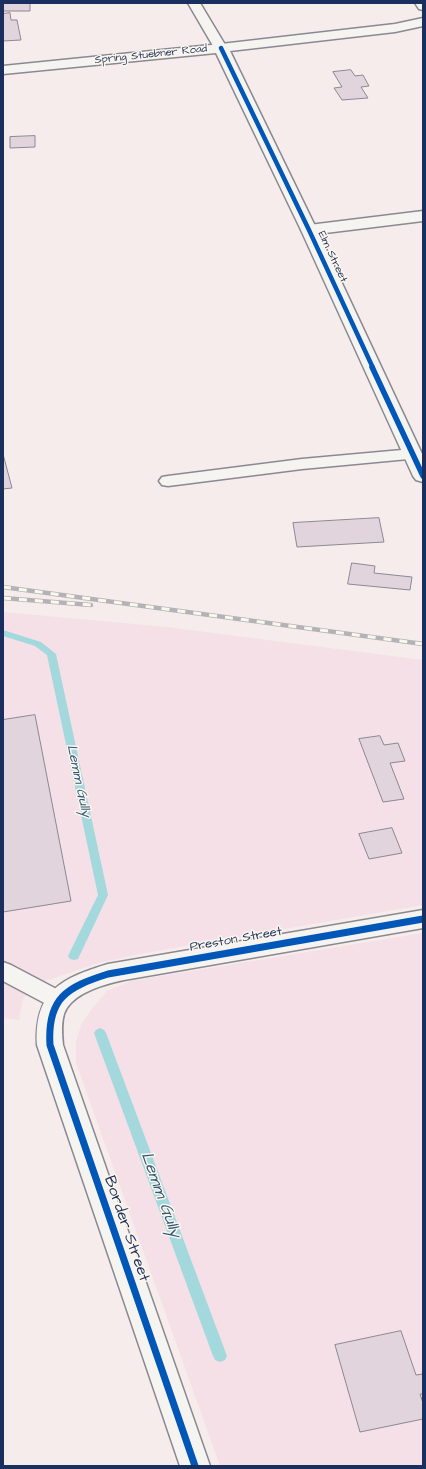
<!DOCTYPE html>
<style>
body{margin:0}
#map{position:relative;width:426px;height:1469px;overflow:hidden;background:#f6ecec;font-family:"Architects Daughter",sans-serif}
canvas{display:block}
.frame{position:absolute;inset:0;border:4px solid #1b2f5e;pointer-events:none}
</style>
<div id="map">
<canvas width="426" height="1469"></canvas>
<div class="frame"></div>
</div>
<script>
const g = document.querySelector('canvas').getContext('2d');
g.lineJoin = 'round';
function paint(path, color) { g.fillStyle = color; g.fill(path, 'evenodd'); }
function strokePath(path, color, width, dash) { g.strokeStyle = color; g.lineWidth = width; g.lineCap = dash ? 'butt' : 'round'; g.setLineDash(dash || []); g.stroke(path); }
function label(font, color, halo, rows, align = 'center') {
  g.font = font + ' "Architects Daughter",sans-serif'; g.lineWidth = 3; g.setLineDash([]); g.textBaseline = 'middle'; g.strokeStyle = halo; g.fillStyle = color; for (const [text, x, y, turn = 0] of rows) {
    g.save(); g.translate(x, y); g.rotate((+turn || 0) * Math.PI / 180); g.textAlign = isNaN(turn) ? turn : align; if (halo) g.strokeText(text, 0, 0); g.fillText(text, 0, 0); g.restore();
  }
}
const built = new Path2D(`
 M3 612 167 627 423 660V905L140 954 95 964 37 984 23 999 19 1020 3 1018Z
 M423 933V1466H220L76 1063V1042L81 1025 91 1010 107 991 131 981Z`);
const stream = new Path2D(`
 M3 630 41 642 56 654 108 895 78 959 74 960 70 959 68 956 98 895 47 655 35 646 3 636Z
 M100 1028 104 1030 106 1033 227 1356 225 1360 220 1362 215 1360 213 1356 94 1033 96 1030Z`);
const building = new Path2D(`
 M3 3H30V11H3Z
 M10 13 11 20H17L21 40 3 41V14Z
 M351 70 355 76 363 75 369 86 361 87 368 98 342 100 334 88 342 87 333 72Z
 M35 136V147L10 148V137Z
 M3 454 12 488 3 489Z
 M379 518 384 542 297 547 293 523Z
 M352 563 375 566 374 573 412 577 410 590 348 584Z
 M35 715 71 901 3 912V720Z
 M380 736 384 745 398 743 405 761 390 763 404 799 383 802 359 739Z
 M392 828 402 853 369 859 359 834Z
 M401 1331 416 1375 423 1374V1394H420L423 1403V1419L360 1432 335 1345Z`);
const lane = new Path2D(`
 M188 3H200L227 48 226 51H216Z
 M415 3H423V10L419 9Z
 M413 449 419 450 422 454 419 458 302 469 168 486 162 485 159 481 162 477 168 476 302 459Z
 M3 962 11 965 66 994 69 1000 66 1006 58 1009 50 1006 3 981Z`);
const street = new Path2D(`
 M423 211V221L309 235 303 233 301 230 303 227 309 225Z`);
const secondary = new Path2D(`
 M423 18V26L395 32 230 51 317 230 423 456V482L416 480 413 476 301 230 216 53 3 74V66L221 44 395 24Z
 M423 910V928L124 980C105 984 71 993 64 1014 61 1024 62 1035 63 1045L210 1466H180L37 1045C34 991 62 978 108 964Z`);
const rail = new Path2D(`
 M3 587 423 644
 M3 598 91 605`);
const cyclewayFar2 = new Path2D(`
 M221 48 309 230 373 368`);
const cyclewayFar1 = new Path2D(`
 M372 367 423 476`);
const cycleway = new Path2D(`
 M195 1466 50 1045C47 998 67 987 108 974L423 919`);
const farStreetnames = [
 ["Spring Stuebner Road",151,55,-6],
 ["Elm Street",332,257,65]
];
const streetNames = [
 ["Preston Street",236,940,-10]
];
const waterNames = [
 ["Lemm Gully",78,781,78]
];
const nearStreetnames = [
 ["Border Street",126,1229,71]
];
const nearWaternames = [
 ["Lemm Gully",160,1195,70]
];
paint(built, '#f4e0e6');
paint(stream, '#a3d9dd');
paint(building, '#e1d4dd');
strokePath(building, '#8a8992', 1);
strokePath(lane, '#8a8992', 3);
strokePath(street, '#8a8992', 3);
strokePath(secondary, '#8a8992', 3);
paint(lane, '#f6f4f0');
paint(street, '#f6f4f0');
paint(secondary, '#f6f4f0');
strokePath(rail, '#b3b3b6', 4.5);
strokePath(rail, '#fbf7ec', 3, [8]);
strokePath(cyclewayFar2, '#0057b8', 4.5);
strokePath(cyclewayFar1, '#0057b8', 5.5);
strokePath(cycleway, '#0057b8', 7);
label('11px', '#1b2f5e', '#fbf7ec', farStreetnames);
label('13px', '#1b2f5e', '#fbf7ec', streetNames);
label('italic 14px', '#34587c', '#fbf7ec', waterNames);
label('16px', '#1b2f5e', '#fbf7ec', nearStreetnames);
label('italic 17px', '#34587c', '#fbf7ec', nearWaternames);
</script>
